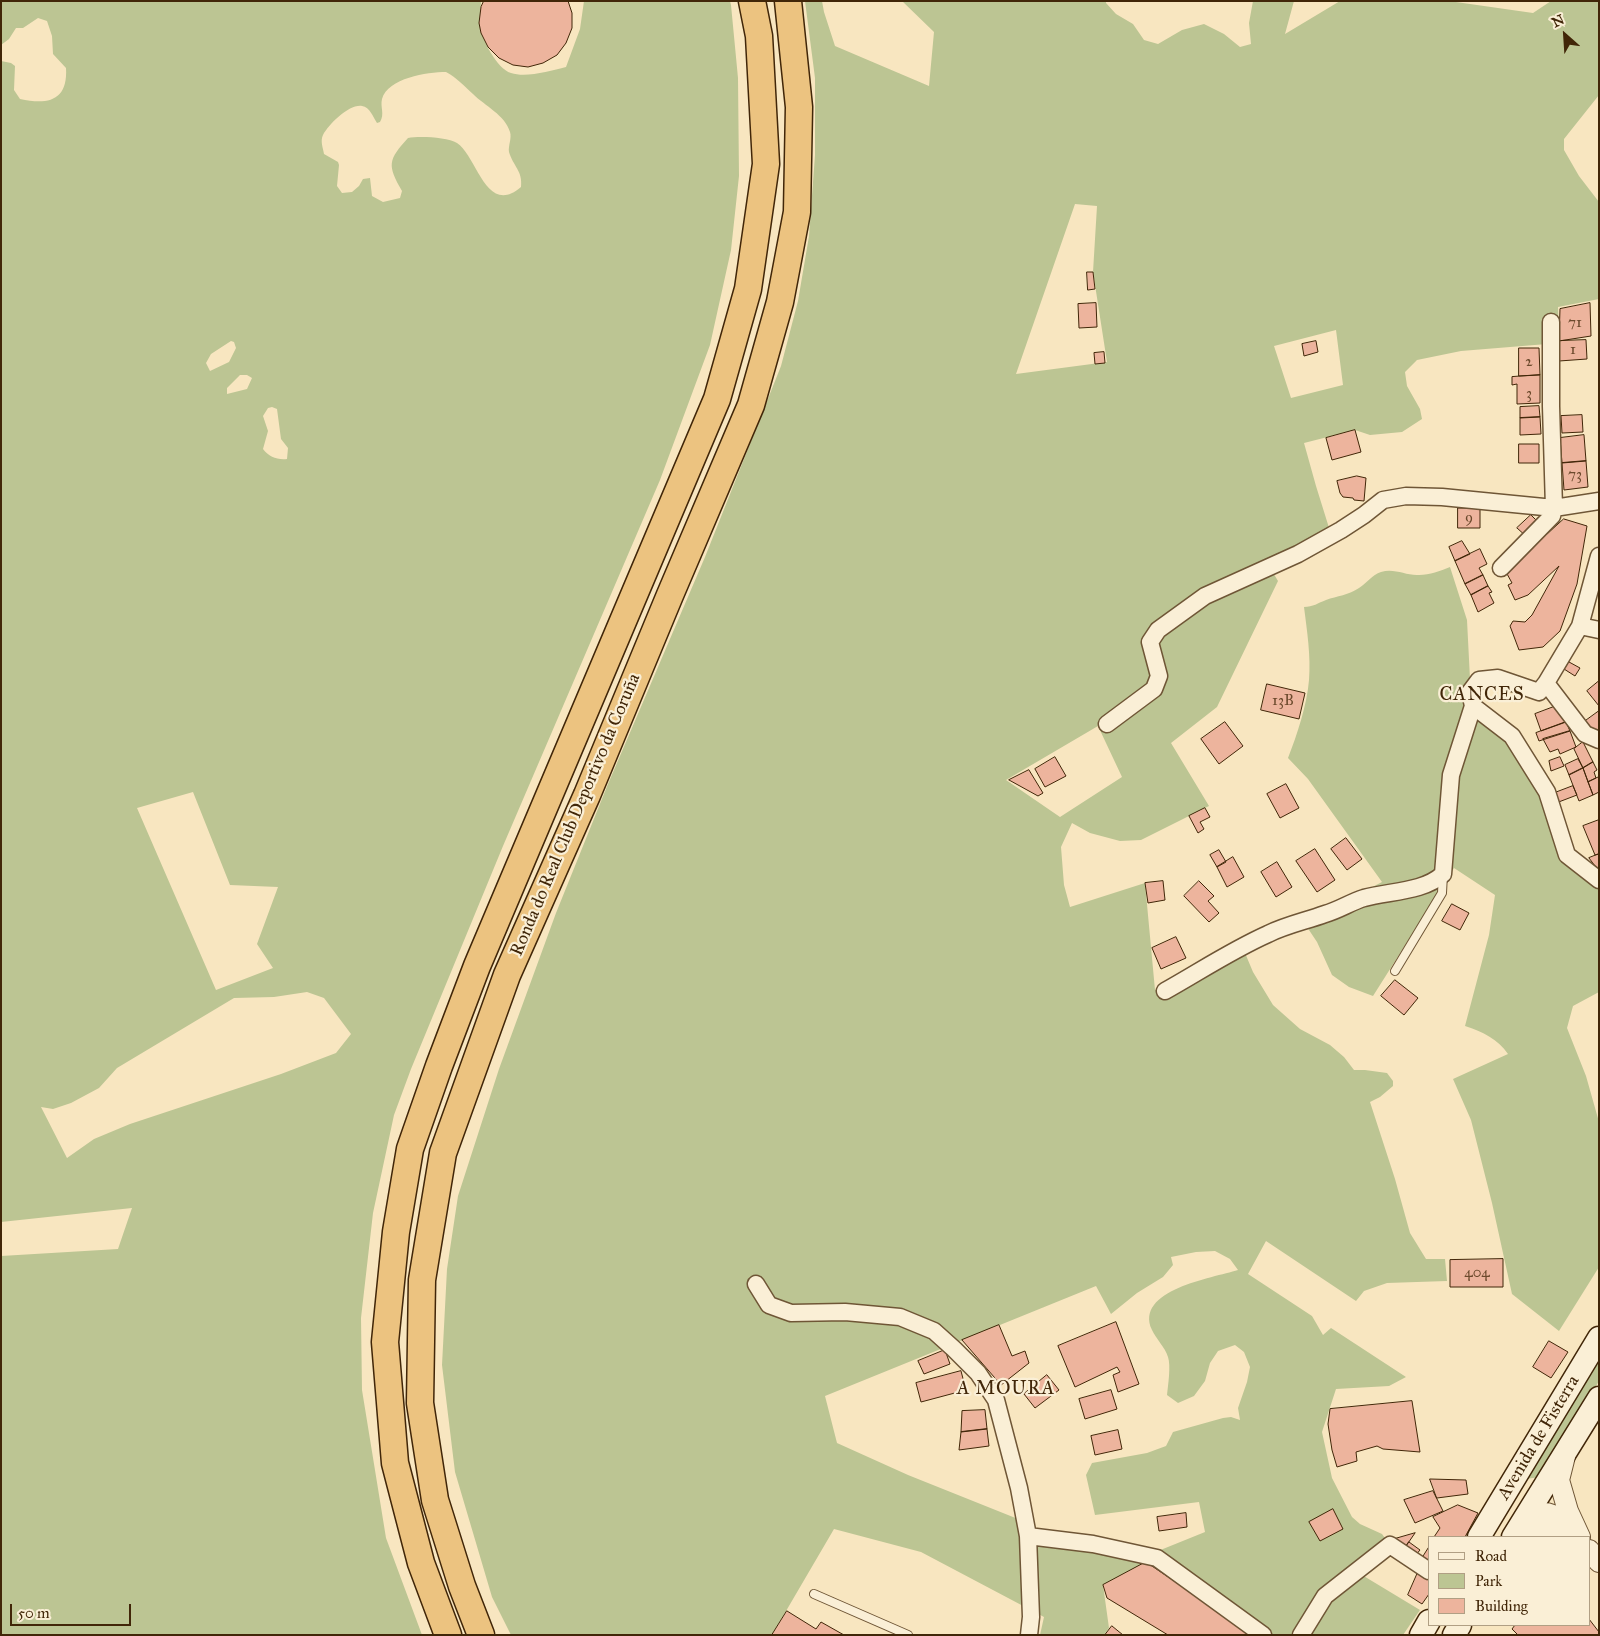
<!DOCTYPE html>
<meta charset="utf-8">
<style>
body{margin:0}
#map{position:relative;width:1600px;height:1636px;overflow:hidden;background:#f8e6c0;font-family:"IM FELL Great Primer",serif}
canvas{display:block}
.frame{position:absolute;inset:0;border:2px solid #412608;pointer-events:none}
.legend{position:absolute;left:1428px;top:1536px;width:162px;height:90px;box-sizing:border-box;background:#faefd6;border:1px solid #b09f84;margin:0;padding:6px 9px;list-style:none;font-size:15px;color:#412608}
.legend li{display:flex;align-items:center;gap:10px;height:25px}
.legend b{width:25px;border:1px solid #b09f84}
.north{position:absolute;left:1540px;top:10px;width:50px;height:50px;-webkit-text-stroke:4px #faefd6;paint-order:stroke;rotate:334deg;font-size:14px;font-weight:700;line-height:20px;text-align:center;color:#412608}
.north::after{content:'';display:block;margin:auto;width:18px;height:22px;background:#412608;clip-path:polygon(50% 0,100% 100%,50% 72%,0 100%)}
.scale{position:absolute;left:10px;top:1604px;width:121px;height:22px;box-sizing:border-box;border:2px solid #412608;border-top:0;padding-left:6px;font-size:15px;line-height:18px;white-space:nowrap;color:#412608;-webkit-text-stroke:4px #faefd6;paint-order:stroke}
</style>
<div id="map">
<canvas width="1600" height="1636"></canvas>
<div class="frame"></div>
<ul class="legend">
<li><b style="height:6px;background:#faefd6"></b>Road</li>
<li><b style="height:14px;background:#bcc593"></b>Park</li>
<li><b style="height:14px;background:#edb49d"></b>Building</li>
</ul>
<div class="north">N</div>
<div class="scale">50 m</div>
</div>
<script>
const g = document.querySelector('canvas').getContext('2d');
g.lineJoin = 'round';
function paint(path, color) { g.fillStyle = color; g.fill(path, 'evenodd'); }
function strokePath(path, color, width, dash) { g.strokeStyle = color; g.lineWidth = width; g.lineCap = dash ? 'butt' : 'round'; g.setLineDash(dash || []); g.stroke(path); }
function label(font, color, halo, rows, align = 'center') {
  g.font = font + ' "IM FELL Great Primer",serif'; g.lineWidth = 4.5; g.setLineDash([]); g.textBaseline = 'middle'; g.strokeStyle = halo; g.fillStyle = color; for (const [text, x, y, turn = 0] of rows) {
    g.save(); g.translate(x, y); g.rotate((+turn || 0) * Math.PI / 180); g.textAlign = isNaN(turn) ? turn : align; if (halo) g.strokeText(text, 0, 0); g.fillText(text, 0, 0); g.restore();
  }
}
const green = new Path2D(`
 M1 1H481C481 9 479 17 480 25 481 38 497 69 511 73 526 78 550 71 566 67L580 29 584 1H730L731 5 738 78 739 176 731 250 710 345 660 480 503 846 411 1069 394 1115 373 1213 361 1318 362 1390 386 1538 422 1635H1V1256L118 1249 132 1208 1 1222V61L11 63 15 66 14 90 20 99C48 105 68 101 66 68L53 54 52 36 47 21 38 18 23 28H16L9 39 1 45ZM446 72C457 78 464 86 473 94 485 106 505 115 510 132 512 138 508 146 509 152 513 166 523 171 521 187 486 217 477 156 457 143 447 137 419 136 408 138 388 160 387 165 402 191L400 198 383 202 372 196 370 178 363 179 359 186 352 192 342 193 337 186 339 165 338 162 324 154C323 148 320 141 323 135 329 124 349 104 362 106 370 107 373 117 377 123L380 122C385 114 380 107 382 99 388 78 427 72 446 72ZM231 341 234 342 236 348 229 362 210 371 206 363 211 354ZM240 375H247L252 378 247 389 227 394V388ZM272 407 277 409 281 439 288 448 287 459C277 460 269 457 263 449L268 431 263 416 268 408ZM193 792 230 885 278 887 257 944 273 968 216 990 137 808ZM307 992 324 998 351 1034 336 1053 281 1074 130 1124 94 1139 67 1158 41 1107 53 1109 71 1103 99 1088 117 1068 234 998 274 997Z
 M805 1H822L824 12 835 46 929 86 934 32 902 1H1106V3L1116 14 1133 24 1144 40 1158 44 1182 30 1204 24 1224 34 1240 47 1251 44 1249 23 1253 1H1294L1285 34 1340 1H1449L1533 13 1551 1H1599V95L1564 139V150L1579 176 1599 202V299L1558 307 1559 341 1547 344 1461 351 1417 360 1405 372 1407 386 1420 409 1422 419 1402 432 1370 435 1355 430 1304 443 1316 486 1330 531 1272 571 1278 581 1217 707 1171 743 1209 806 1141 840 1120 841 1090 833 1072 823 1061 847 1064 885 1070 907 1145 883 1155 990H1160L1353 897 1382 882 1308 779 1288 758C1297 735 1307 705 1309 680 1311 656 1307 631 1304 607 1313 607 1318 603 1326 600 1337 596 1349 595 1359 588 1367 583 1372 575 1381 572 1395 568 1406 576 1419 575 1430 575 1440 571 1450 567L1467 620 1470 679 1465 688 1463 702 1479 714 1515 750 1540 795 1560 852 1599 888V992L1573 1006 1567 1028 1586 1076 1599 1122V1267L1559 1331 1512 1294 1492 1203 1471 1120 1453 1079 1508 1054C1498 1039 1483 1032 1465 1026L1489 935 1495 895 1454 868 1373 996 1349 987 1332 975 1317 942 1307 927 1245 953 1253 972 1273 1005 1300 1029 1330 1045 1344 1057 1354 1070H1365L1387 1073 1393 1081V1086L1380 1097 1370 1102 1395 1179 1410 1233 1426 1259H1445L1447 1281 1387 1283 1364 1291 1356 1301 1266 1241 1248 1274 1312 1316 1323 1335 1331 1328 1406 1377 1389 1386 1336 1389 1322 1432 1332 1478 1352 1517 1360 1524 1382 1534 1390 1545 1362 1575 1420 1610 1403 1635H1254L1146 1562 1103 1585 1109 1628 1104 1635H1040L1044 1617 921 1552 834 1529 772 1635H511L492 1597 455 1472 442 1365 447 1269 458 1196 499 1069 556 913 608 784 705 557 781 366 798 301 809 236 815 155V78ZM1075 204 1097 206 1093 272 1107 362 1016 374ZM1336 330 1343 385 1291 398 1274 346ZM1098 726 1122 777 1060 817 1006 780ZM1215 1251 1230 1259 1238 1270C1212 1278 1134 1290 1152 1330 1156 1339 1165 1347 1168 1357 1171 1366 1168 1385 1167 1395L1178 1403 1194 1396 1205 1381 1210 1363 1218 1351 1235 1345 1244 1352 1250 1367 1247 1382 1238 1408 1240 1420 1231 1417 1223 1418 1173 1432 1166 1446 1147 1453 1092 1463 1086 1475 1095 1515 1199 1502 1205 1532 1158 1551 1022 1536 1018 1519 908 1475 837 1443 825 1396 1096 1286 1111 1314 1137 1293 1163 1277 1173 1265 1171 1257 1196 1252Z
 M1599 1356V1381L1541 1477 1525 1479Z`);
const building = new Path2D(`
 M484 1H568L572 13V28L566 43 557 55 543 63 528 67 513 65 499 58 488 47 481 33 479 23 481 7Z
 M1087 272H1093L1095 289 1088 290Z
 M1096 303 1097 327 1079 328 1078 304Z
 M1590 303 1591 336 1559 341 1560 309Z
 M1586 340 1587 359 1559 361V341Z
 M1316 341 1318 352 1304 356 1302 344Z
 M1519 348H1539L1540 375 1519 376Z
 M1104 352 1105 363 1095 364 1094 353Z
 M1540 375V403L1517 404V384L1512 385V377Z
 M1539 406 1540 417 1520 418V407Z
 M1582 415 1583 432 1562 433 1561 416Z
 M1540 417 1541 434 1520 435V418Z
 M1355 430 1361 452 1332 460 1326 438Z
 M1584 435 1586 461 1562 463 1560 438Z
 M1519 444H1539V463H1519Z
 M1586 461 1588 487 1564 490 1562 463Z
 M1357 476 1366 478 1364 501 1354 500 1353 498 1343 497 1340 493 1337 481Z
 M1458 508H1480V528H1458Z
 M1531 515 1540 524 1527 537 1517 528Z
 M1564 519 1587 526 1577 584 1560 631 1543 647 1519 650 1510 626 1513 621 1525 622 1532 615 1559 566 1528 595 1515 600 1508 585 1512 583 1506 572Z
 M1462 541 1470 554 1455 561 1449 547Z
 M1480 549 1487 564 1479 568 1483 575 1465 584 1455 561Z
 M1483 575 1488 586 1471 595 1465 584Z
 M1488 586 1492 592 1489 593 1494 603 1478 612 1471 595Z
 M1569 662 1580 668 1575 676 1564 669Z
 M1599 681V706L1587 691Z
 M1267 684 1305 693 1299 719 1261 710Z
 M1559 705 1566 722 1541 731 1535 714Z
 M1599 711V729L1593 733 1584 722Z
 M1225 722 1243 746 1219 764 1201 739Z
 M1566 722 1570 731 1539 741 1536 733Z
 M1570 731 1576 747 1560 754 1558 749 1550 752 1543 739Z
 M1583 742 1593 762 1583 768 1574 749Z
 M1055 757 1066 776 1045 787 1035 769Z
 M1560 757 1564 766 1551 771 1549 761Z
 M1578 759 1583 768 1569 775 1565 765Z
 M1593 762 1597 770 1594 772 1596 778 1588 782 1583 768Z
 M1583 768 1593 795 1579 801 1569 775Z
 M1029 770 1043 793 1038 796 1009 780Z
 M1599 777V792L1593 795 1588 782Z
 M1286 784 1299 808 1280 818 1267 794Z
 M1573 786 1577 795 1556 803 1552 794Z
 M1205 808 1210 817 1200 822 1204 829 1198 833 1189 816Z
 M1599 820V854L1595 855 1583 826Z
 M1346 838 1362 859 1347 870 1331 849Z
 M1315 849 1335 880 1317 892 1296 861Z
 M1219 850 1226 862 1217 867 1210 855Z
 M1599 854V869L1598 870 1589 858Z
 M1233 857 1244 877 1227 887 1217 867Z
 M1277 862 1292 887 1276 897 1261 872Z
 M1163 881 1165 900 1148 903 1145 883Z
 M1199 881 1214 896 1208 901 1219 913 1209 922 1184 896Z
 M1452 904 1469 913 1460 930 1442 921Z
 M1176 937 1186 958 1161 969 1152 948Z
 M1395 980 1418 998 1404 1015 1381 996Z
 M1503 1259V1287H1450V1260Z
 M1116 1322 1139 1384 1118 1392 1113 1375 1120 1372 1117 1367 1075 1387 1058 1346Z
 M999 1325 1012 1356 1025 1351 1029 1363 1001 1385 962 1340Z
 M1549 1341 1568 1352 1551 1378 1533 1367Z
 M945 1350 950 1364 924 1374 918 1361Z
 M961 1371 966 1390 921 1402 916 1383Z
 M1047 1375 1059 1390 1035 1408 1024 1394Z
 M1111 1390 1117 1409 1085 1419 1079 1399Z
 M1412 1401 1420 1452 1383 1449 1377 1446 1356 1452 1357 1461 1337 1467 1332 1450 1328 1424 1330 1409Z
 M985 1410 987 1429 961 1432 962 1411Z
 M987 1429 989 1446 959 1450 961 1432Z
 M1118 1430 1122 1449 1095 1455 1091 1436Z
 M1430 1479 1466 1480 1468 1494 1437 1498Z
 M1433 1491 1443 1511 1415 1523 1404 1500Z
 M1458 1505 1478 1513 1465 1537H1434L1440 1528 1433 1517Z
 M1333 1509 1343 1529 1320 1541 1309 1522Z
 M1186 1513 1187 1527 1159 1531 1157 1517Z
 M1415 1533 1404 1549 1391 1540Z
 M1409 1542 1420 1550 1415 1556 1404 1549Z
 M1429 1547V1564L1421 1560Z
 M1146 1562 1254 1635H1168L1107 1598 1103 1585Z
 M1419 1570 1429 1577V1594L1422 1604 1408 1595Z
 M787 1611 816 1629 821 1622 844 1635H772Z
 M1589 1619 1599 1632V1635H1518L1512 1629 1515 1625H1589Z
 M1112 1626 1123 1635H1105Z`);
const service = new Path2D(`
 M1395 971 1442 893 1443 874
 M814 1594 908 1635`);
const minor = new Path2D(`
 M1599 556 1580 626 1546 683 1585 734 1599 740
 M1501 568 1552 516 1554 508 1551 406V322
 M1580 626 1599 630
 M1473 706 1512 736 1547 792 1567 855 1599 880
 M1107 724 1154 689 1159 676 1150 642 1158 630 1205 596 1298 554 1341 530 1364 515 1383 500 1406 496 1442 497 1554 508 1599 501
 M1165 991C1199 972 1232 950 1268 934 1286 925 1306 921 1325 914 1339 910 1351 902 1364 898 1389 891 1424 892 1443 874L1451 775 1473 706 1470 692 1479 680 1498 678 1539 692 1546 683
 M756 1284 769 1305 791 1313 845 1312 900 1317 934 1331 954 1349 978 1373 996 1400 1019 1488 1028 1536 1031 1617 1029 1635
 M1028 1536 1093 1544 1157 1558 1263 1635
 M1301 1635 1325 1596 1390 1545 1429 1571`);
const tertiary = new Path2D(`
 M1565 1456 1559 1480 1568 1511 1580 1537
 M1526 1516C1552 1508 1557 1516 1574 1534
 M1521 1537C1535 1527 1555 1531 1570 1537
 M1589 1550 1599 1562`);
const secondary = new Path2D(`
 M1479 1537 1599 1338
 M1513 1537 1599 1398
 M1421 1635 1429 1621
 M1454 1635 1460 1625`);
const trunk = new Path2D(`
 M448 1635 421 1563 395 1463 385 1342 396 1232 410 1149 439 1066 477 966 717 399 748 289 766 164 759 36 752 1
 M481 1635 462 1586 435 1500 420 1403 422 1280 443 1153 507 975 587 795 670 595 751 405 780 302 797 212 799 107 788 1`);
const numberNames = [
 ["71",1575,323],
 ["1",1573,350],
 ["2",1529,362],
 ["3",1529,394],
 ["73",1575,475],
 ["9",1469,518],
 ["13B",1283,701],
 ["404",1477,1273]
];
const streetNames = [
 ["Ronda do Real Club Deportivo da Coruña",576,815,-67],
 ["Avenida de Fisterra",1539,1438,-59]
];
const neighbourhoodNames = [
 ["CANCES",1482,695],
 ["A MOURA",1006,1389]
];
paint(green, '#bcc593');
paint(building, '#edb49d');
strokePath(building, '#412608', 1);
strokePath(service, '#6f5636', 10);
strokePath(minor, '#6f5636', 19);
strokePath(tertiary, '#6f5636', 22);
strokePath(secondary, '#412608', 25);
strokePath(trunk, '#412608', 29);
strokePath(service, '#faefd6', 8);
strokePath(minor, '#faefd6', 16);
strokePath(tertiary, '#faefd6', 20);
strokePath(secondary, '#faefd6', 22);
strokePath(trunk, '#ecc380', 26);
label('15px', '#6c4a2d', null, numberNames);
label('18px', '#412608', '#faefd6', streetNames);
g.letterSpacing = '1px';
label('19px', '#412608', '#faefd6', neighbourhoodNames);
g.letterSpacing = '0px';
</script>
